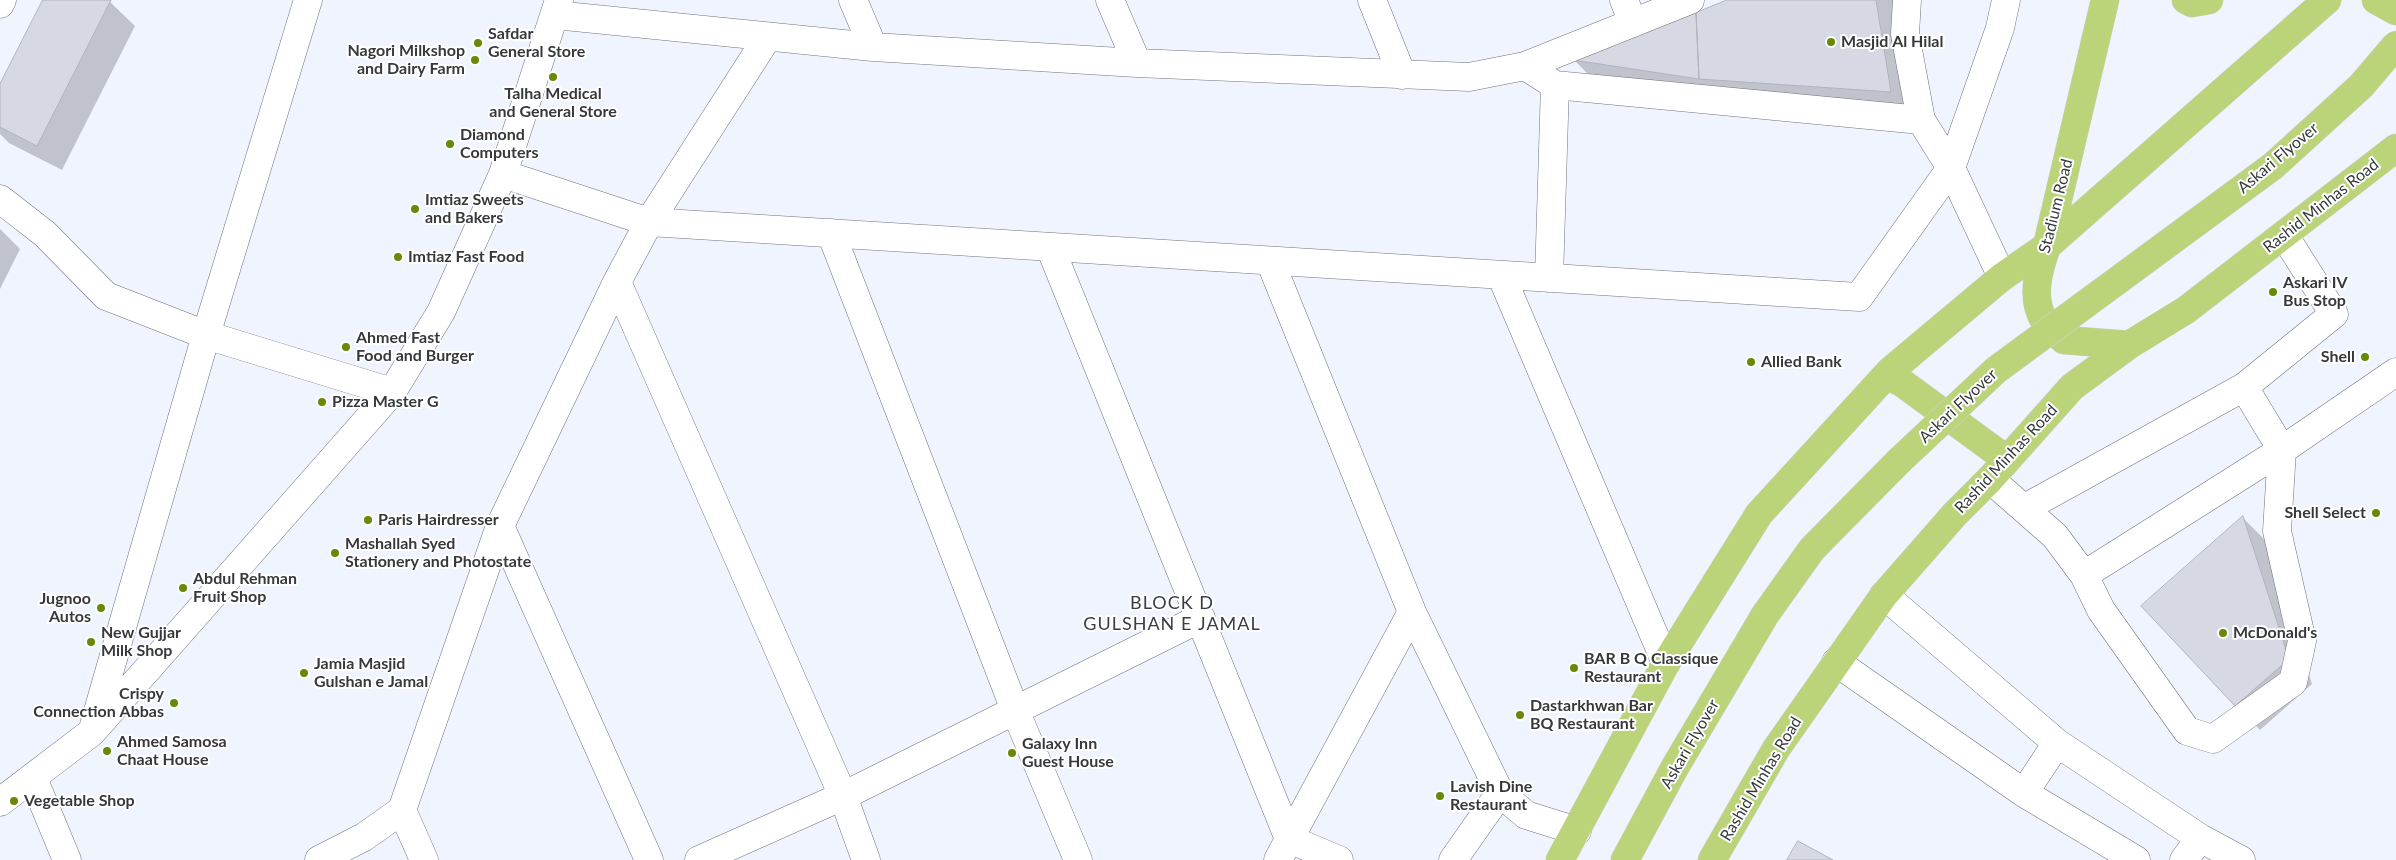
<!DOCTYPE html>
<style>
body{margin:0}
canvas{display:block;background:#f0f4fe}
</style>
<canvas width="2396" height="860"></canvas>
<script>
const g = document.querySelector('canvas').getContext('2d');
g.lineJoin = 'round';
function paint(path, color) { g.fillStyle = color; g.fill(path, 'evenodd'); }
function strokePath(path, color, width, dash) { g.strokeStyle = color; g.lineWidth = width; g.lineCap = dash ? 'butt' : 'round'; g.setLineDash(dash || []); g.stroke(path); }
function label(font, color, halo, rows, align = 'center') {
  g.font = font + ' Lato,sans-serif'; g.lineWidth = 4; g.setLineDash([]); g.textBaseline = 'middle'; g.strokeStyle = halo; g.fillStyle = color; for (const [text, x, y, turn = 0] of rows) {
    g.save(); g.translate(x, y); g.rotate((+turn || 0) * Math.PI / 180); g.textAlign = isNaN(turn) ? turn : align; if (halo) g.strokeText(text, 0, 0); g.fillText(text, 0, 0); g.restore();
  }
}
const shadow = new Path2D(`
 M44 0H108L135 26 62 170 9 143 0 134V87Z
 M1729 0H1901L1921 122 1604 90 1575 61Z
 M0 229 20 249 0 289Z
 M2243 518 2267 542 2312 684 2260 730 2236 705Z`);
const building = new Path2D(`
 M43 0H111L37 146 0 127V84Z
 M1727 0H1876L1891 92 1699 79 1696 13Z
 M1696 13 1699 79 1573 60Z
 M2243 516 2289 659 2235 706 2141 606Z
 M1798 841 1833 860H1787Z`);
const minor = new Path2D(`
 M853 0 873 47
 M1110 0 1137 63
 M1372 0 1402 75
 M1624 0 1633 23
 M1907 0 1905 34 1921 120 1951 168 2002 277
 M0 4 2 0
 M555 15 873 47 1137 63 1469 77 1525 66 1555 85 1921 120
 M1525 66 1690 0
 M503 174 649 222 1859 297 1951 168 2000 28 2006 0
 M0 199 45 234 106 296 206 335 392 392
 M831 233 1015 710 1078 860
 M1050 247 1289 839 1339 860
 M1270 261 1412 612 1500 793 1526 815 1577 831
 M1501 275 1666 663
 M1549 278 1555 85
 M617 282 843 796 866 860
 M1990 479 2055 536 2084 575 2101 610 2187 731 2213 739 2293 682 2302 641 2277 531 2282 450 2244 387 2334 314 2284 235
 M2025 508 2244 387
 M500 526 649 860
 M2084 575 2282 450 2396 372
 M1884 595 2057 743 2200 838 2241 860
 M1836 662 2024 793 2136 860
 M94 725 206 335 308 0
 M33 778 67 860
 M2024 793 2057 743
 M0 802 92 732 392 392 441 312 503 174 559 0
 M319 860 364 837 402 810
 M424 860 402 810 500 526 617 282 649 222 767 38
 M699 860 843 796 1201 618
 M1278 860 1412 612
 M1453 860 1500 793
 M2184 860 2200 838`);
const major = new Path2D(`
 M2105 0 2047 246C2039 268 2030 298 2044 320 2048 327 2058 334 2064 340L2129 345
 M2186 0 2192 3 2209 0
 M2376 0 2396 11
 M1886 376 1901 382 2006 459
 M1560 860 1666 663 1759 514 1890 371 2002 277 2047 246 2327 0
 M1625 860 1675 767 1765 615
 M1712 860 1776 749 1884 595 1955 514 1990 479 2072 387 2129 345 2186 310 2396 148`);
const majorBridge = new Path2D(`
 M1765 615 1812 549 1899 461 1996 370 2273 166 2361 86 2396 45`);
const markers = [
 [1831,42,5,"#688806"],
 [478,43,5,"#688806"],
 [475,60,5,"#688806"],
 [553,77,5,"#688806"],
 [450,144,5,"#688806"],
 [415,209,5,"#688806"],
 [398,257,5,"#688806"],
 [2273,292,5,"#688806"],
 [346,347,5,"#688806"],
 [2365,357,5,"#688806"],
 [1751,362,5,"#688806"],
 [322,402,5,"#688806"],
 [2376,513,5,"#688806"],
 [368,520,5,"#688806"],
 [335,553,5,"#688806"],
 [183,588,5,"#688806"],
 [101,608,5,"#688806"],
 [2223,633,5,"#688806"],
 [91,642,5,"#688806"],
 [1574,668,5,"#688806"],
 [304,673,5,"#688806"],
 [174,703,5,"#688806"],
 [1520,715,5,"#688806"],
 [107,751,5,"#688806"],
 [1012,753,5,"#688806"],
 [1440,796,5,"#688806"],
 [14,801,5,"#688806"]
];
const poiNames = [
 ["Safdar",488,34],
 ["General Store",488,52],
 ["Masjid Al Hilal",1841,42],
 ["Nagori Milkshop",465,51,"right"],
 ["and Dairy Farm",465,69,"right"],
 ["Talha Medical",553,94,"center"],
 ["and General Store",553,112,"center"],
 ["Diamond",460,135],
 ["Computers",460,153],
 ["Imtiaz Sweets",425,200],
 ["and Bakers",425,218],
 ["Imtiaz Fast Food",408,257],
 ["Askari IV",2283,283],
 ["Bus Stop",2283,301],
 ["Ahmed Fast",356,338],
 ["Food and Burger",356,356],
 ["Shell",2355,357,"right"],
 ["Allied Bank",1761,362],
 ["Pizza Master G",332,402],
 ["Shell Select",2366,513,"right"],
 ["Paris Hairdresser",378,520],
 ["Mashallah Syed",345,544],
 ["Stationery and Photostate",345,562],
 ["Abdul Rehman",193,579],
 ["Fruit Shop",193,597],
 ["Jugnoo",91,599,"right"],
 ["Autos",91,617,"right"],
 ["New Gujjar",101,633],
 ["Milk Shop",101,651],
 ["McDonald's",2233,633],
 ["BAR B Q Classique",1584,659],
 ["Restaurant",1584,677],
 ["Jamia Masjid",314,664],
 ["Gulshan e Jamal",314,682],
 ["Crispy",164,694,"right"],
 ["Connection Abbas",164,712,"right"],
 ["Dastarkhwan Bar",1530,706],
 ["BQ Restaurant",1530,724],
 ["Ahmed Samosa",117,742],
 ["Chaat House",117,760],
 ["Galaxy Inn",1022,744],
 ["Guest House",1022,762],
 ["Lavish Dine",1450,787],
 ["Restaurant",1450,805],
 ["Vegetable Shop",24,801]
];
const streetNames = [
 ["Askari Flyover",2278,158,-40],
 ["Stadium Road",2056,206,-76],
 ["Rashid Minhas Road",2321,206,-38],
 ["Askari Flyover",1958,406,-43],
 ["Rashid Minhas Road",2006,459,-47],
 ["Askari Flyover",1690,744,-60],
 ["Rashid Minhas Road",1761,779,-59]
];
const neighbourhoodNames = [
 ["BLOCK D",1172,603],
 ["GULSHAN E JAMAL",1172,624]
];
paint(shadow, '#0003');
paint(building, '#d6d9e3');
strokePath(building, '#b0b3bd', 1);
strokePath(minor, '#71747d', 29);
strokePath(major, '#d3d3d4', 29);
strokePath(minor, '#fff', 28);
strokePath(major, '#bbd479', 28);
strokePath(majorBridge, '#d3d3d4', 29, []);
strokePath(majorBridge, '#bbd479', 28);
for (const [x, y, r, color] of markers) { const dot = new Path2D(); dot.arc(x, y, r, 0, 2 * Math.PI); g.fillStyle = color; g.fill(dot); strokePath(dot, '#fff', 2); }
label('bold 16px', '#37383c', '#fff', poiNames, 'left');
label('16px', '#37383c', '#fff', streetNames);
g.letterSpacing = '1px';
label('18px', '#3a3d45', '#fff', neighbourhoodNames);
g.letterSpacing = '0px';
</script>
